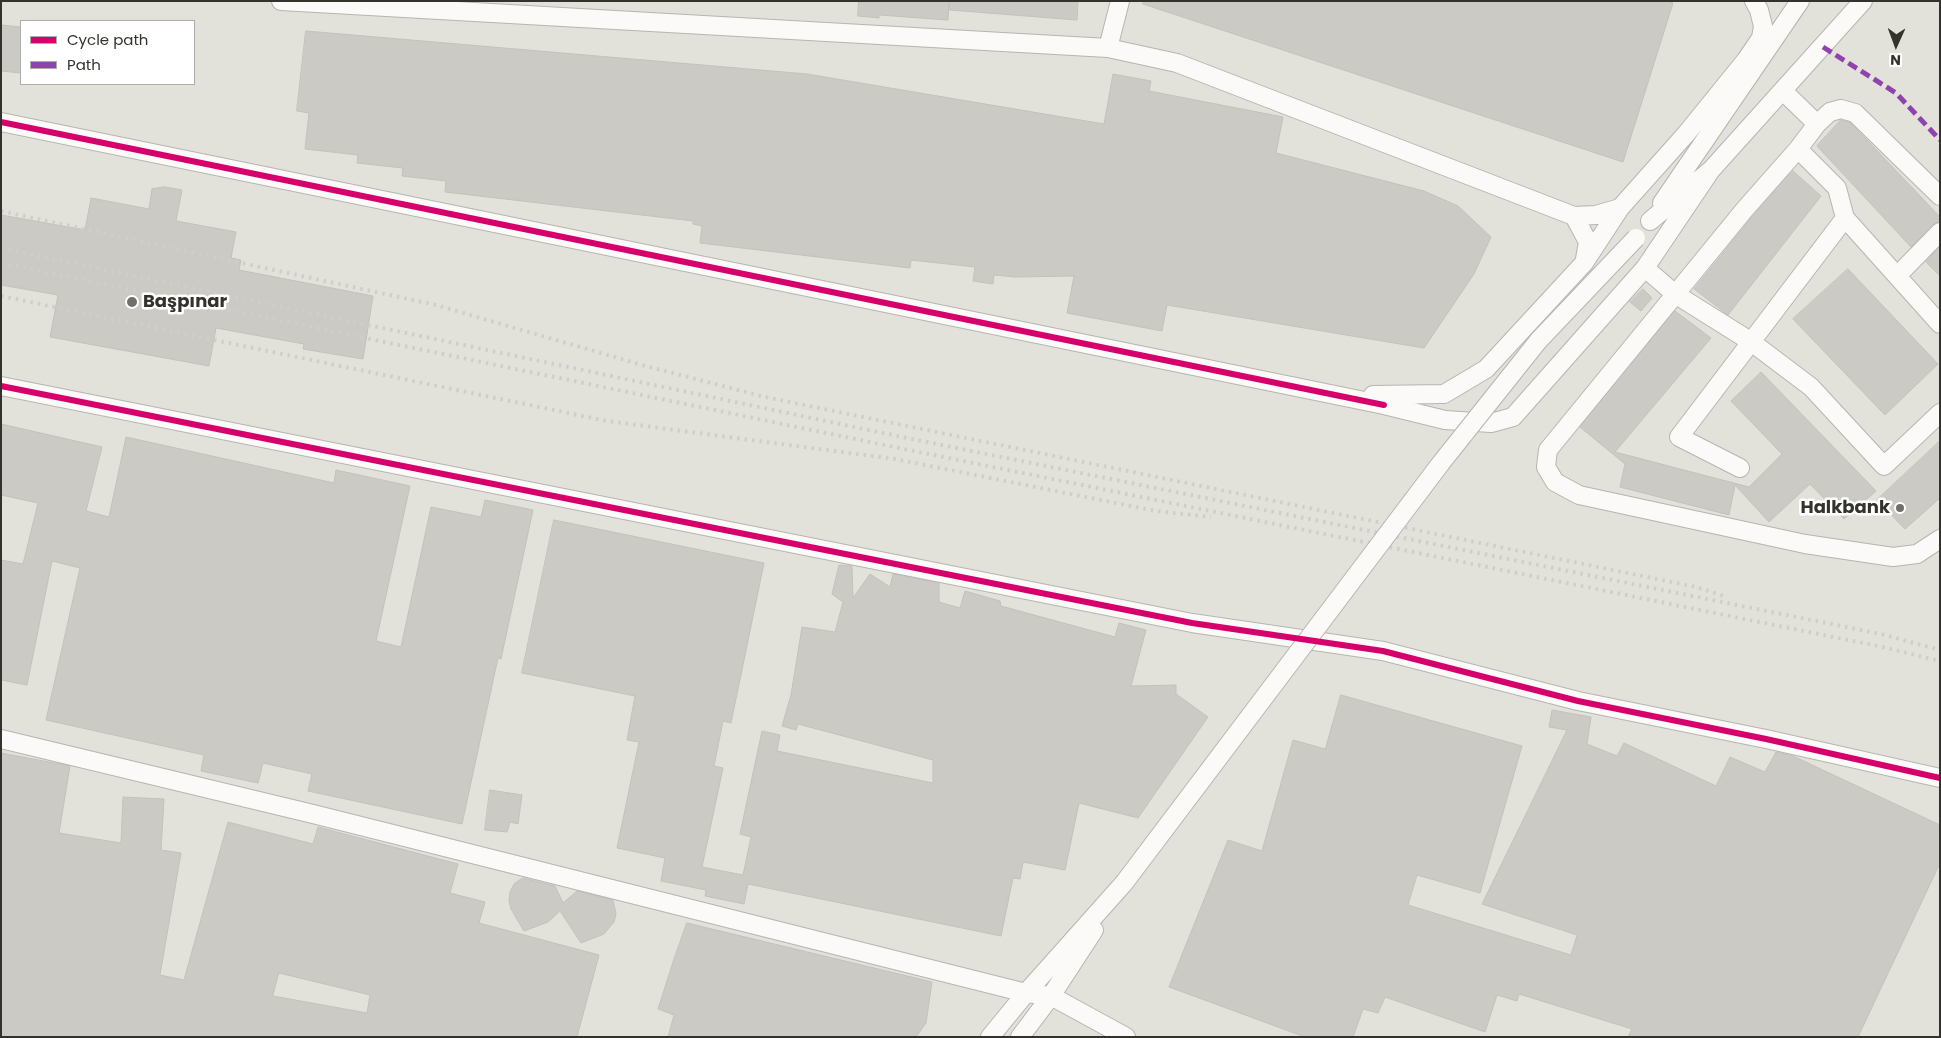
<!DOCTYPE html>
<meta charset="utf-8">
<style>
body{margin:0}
#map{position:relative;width:1941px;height:1038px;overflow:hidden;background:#e2e1da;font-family:Poppins,sans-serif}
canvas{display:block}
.frame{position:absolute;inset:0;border:2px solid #33322d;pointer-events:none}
.legend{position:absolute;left:20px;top:20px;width:175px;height:65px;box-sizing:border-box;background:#fff;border:1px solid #adadab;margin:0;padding:6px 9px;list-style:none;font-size:15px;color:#33322d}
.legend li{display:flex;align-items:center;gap:10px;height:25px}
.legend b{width:25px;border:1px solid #adadab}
.north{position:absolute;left:1871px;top:20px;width:50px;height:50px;-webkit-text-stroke:4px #fff;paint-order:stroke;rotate:182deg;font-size:14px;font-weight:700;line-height:20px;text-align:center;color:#33322d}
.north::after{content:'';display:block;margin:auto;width:18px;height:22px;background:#33322d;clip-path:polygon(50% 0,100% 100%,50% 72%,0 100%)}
</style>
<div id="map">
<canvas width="1941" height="1038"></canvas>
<div class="frame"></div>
<ul class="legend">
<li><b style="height:6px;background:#d6006c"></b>Cycle path</li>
<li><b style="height:6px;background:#8e44ad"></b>Path</li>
</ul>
<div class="north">N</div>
</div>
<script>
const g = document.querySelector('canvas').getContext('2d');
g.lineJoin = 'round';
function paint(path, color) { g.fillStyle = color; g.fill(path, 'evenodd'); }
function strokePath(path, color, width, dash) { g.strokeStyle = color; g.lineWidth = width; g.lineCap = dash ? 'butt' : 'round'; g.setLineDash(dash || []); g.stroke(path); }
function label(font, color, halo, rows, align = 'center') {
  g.font = font + ' Poppins,sans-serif'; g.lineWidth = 5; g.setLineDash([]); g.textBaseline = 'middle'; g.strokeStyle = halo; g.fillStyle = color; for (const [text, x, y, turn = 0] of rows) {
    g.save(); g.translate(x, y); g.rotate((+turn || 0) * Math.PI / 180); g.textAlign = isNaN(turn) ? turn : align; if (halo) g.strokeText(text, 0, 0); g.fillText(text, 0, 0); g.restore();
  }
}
const building = new Path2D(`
 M859 1H949L948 20 879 15V18L858 16Z
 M950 1H1078L1077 20 950 10Z
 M1144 1H1667L1673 3 1623 162 1143 4Z
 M1 25 21 27V73L1 71Z
 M306 31 807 74 1104 124 1113 74 1151 81 1149 91 1283 117 1276 153 1424 191 1458 206 1491 237 1474 274 1424 348 1167 305 1162 331 1067 313 1074 276 1015 277 994 275 993 284 973 281 975 267 911 260 910 268 700 243 702 226 693 224V221L445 192 446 181 402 176 403 168 357 163 358 155 305 149 309 113 297 111Z
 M1841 120 1850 122 1864 137 1940 217V222L1932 225 1911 247 1817 146Z
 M1793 171 1821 196 1728 315 1694 289 1753 216Z
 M165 187 182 190 176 221 236 232 231 258 241 260 239 270 373 296 363 359 303 349 304 344 216 328 209 366 50 337 58 295 1 285V215L85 230 91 198 149 209 152 189Z
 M1940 247V276L1926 262Z
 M1848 269 1938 364 1885 415 1793 319Z
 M1643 289 1652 298 1641 311 1630 302Z
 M1675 311 1711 338 1615 452 1749 487 1782 454 1731 401 1761 372 1876 491 1844 519 1810 484 1769 522 1735 485 1729 515 1620 487 1625 464 1580 427Z
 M1 424 102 447 86 511 109 517 126 437 334 483 336 470 410 486 376 641 401 647 431 507 481 517 485 500 533 510 501 659 498 658 462 824 308 791 312 774 263 763 258 783 201 771 204 755 46 720 80 568 52 561 27 685 1 680V560L23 564 38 503 1 495Z
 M1940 441V498L1905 529 1877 500Z
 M554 520 764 563 731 723 723 721 714 766 723 768 702 867 743 875 751 837 740 834 762 731 780 735 777 751 933 783V760L798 724 796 730 782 726 791 695 802 627 835 632 843 602 832 594 839 565 852 566 853 598 870 574 890 587 893 574 939 583V602L960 608 965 591 1000 601 1001 606 1115 637 1119 623 1146 630 1131 686 1176 685V694L1208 717 1138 818 1079 803 1065 870 1023 862 1020 879 1013 878 1001 936 748 884 744 904 705 896 706 890 661 881 665 858 617 848 639 742 627 740 635 696 522 673Z
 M1341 695 1522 746 1480 893 1417 875 1408 905 1571 955 1577 935 1482 904 1567 730 1549 727 1552 710 1591 717 1587 744 1617 756 1624 743 1716 786 1730 757 1765 772 1776 752 1793 756 1940 825V863L1858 1037H1628L1632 1029 1519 994 1517 1001 1497 995 1485 1032 1385 997 1378 1013 1363 1009 1353 1037H1305L1169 987 1228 840 1262 851 1293 740 1325 749Z
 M1 753 70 766 59 833 121 843 123 797 164 799 161 850 181 853 160 975 184 980 228 822 313 844 318 827 458 864 450 893 485 902 479 923 599 955 577 1037H1ZM279 973 370 995 367 1013 273 996Z
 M490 790 522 795 518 824 510 822 507 832 485 830Z
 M523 878 555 886 563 903 577 891 613 900 616 914 614 922 604 934 581 943 560 911 548 922 524 931 511 909 509 901 510 892 514 884Z
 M687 923 932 982 926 1023 916 1037H668L674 1015 658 1009 674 959Z`);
const minor = new Path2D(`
 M281 1 1108 48 1177 63 1574 216 1596 215 1620 208
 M1108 48 1120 1
 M1783 91 1817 124
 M1 122 1384 405 1445 420 1491 423 1513 417 1645 268 1711 170
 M1798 149 1837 188 1845 218 1940 324
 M1940 196 1855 113 1841 109 1830 112 1817 124 1798 149 1745 209 1548 450 1546 467 1555 482 1579 495 1805 544 1893 557 1917 554 1940 539
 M1662 203 1800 1
 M1574 216 1588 242 1585 259
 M1650 221 1711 170 1863 1
 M1645 268 1675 294 1750 341 1811 387 1884 466 1940 413
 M1897 276 1940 232
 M1 386 1192 623 1383 651 1578 701 1766 739 1940 778
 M1373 395 1444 394 1486 369 1584 263 1620 208 1686 134 1746 60 1761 38 1763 26 1759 10 1754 1
 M1740 468 1679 437 1845 218
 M1 739 313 814 1026 993 1051 996 1126 1037
 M990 1037 1026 993 1124 883
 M1020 1037 1051 996 1094 930`);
const rail = new Path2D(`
 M1 211 436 305 642 365 765 397 1696 587 1724 596
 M1 248 902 437 1881 634 1940 650
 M1 263 899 448 1878 646 1940 661
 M1 296 607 421 895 459 1156 511 1211 517`);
const minorBridge = new Path2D(`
 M1124 883 1441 463 1539 340 1636 238`);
const quiet = new Path2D(`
 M1823 47 1896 93 1940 140`);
const cycleway = new Path2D(`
 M1 122 1384 405
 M1 386 1192 623 1383 651 1578 701 1766 739 1940 778`);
const markers = [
 [132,302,6,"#706f6a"],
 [1900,508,5,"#706f6a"]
];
const poiNames = [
 ["Başpınar",143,302],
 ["Halkbank",1890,508,"right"]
];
paint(building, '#cccac5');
strokePath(building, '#c2c1bc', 1);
strokePath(minor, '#b6b5b0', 20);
strokePath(minor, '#fbfaf9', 18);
strokePath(rail, '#cfcecc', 4, [2.5, 5]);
strokePath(minorBridge, '#b6b5b0', 20, []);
strokePath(minorBridge, '#fbfaf9', 18);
strokePath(quiet, '#8e44ad', 5, [10, 5]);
strokePath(cycleway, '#d6006c', 6);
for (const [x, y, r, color] of markers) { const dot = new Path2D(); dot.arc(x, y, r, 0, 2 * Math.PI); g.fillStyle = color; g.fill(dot); strokePath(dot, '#fff', 2); }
label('bold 18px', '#33322d', '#fff', poiNames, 'left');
</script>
